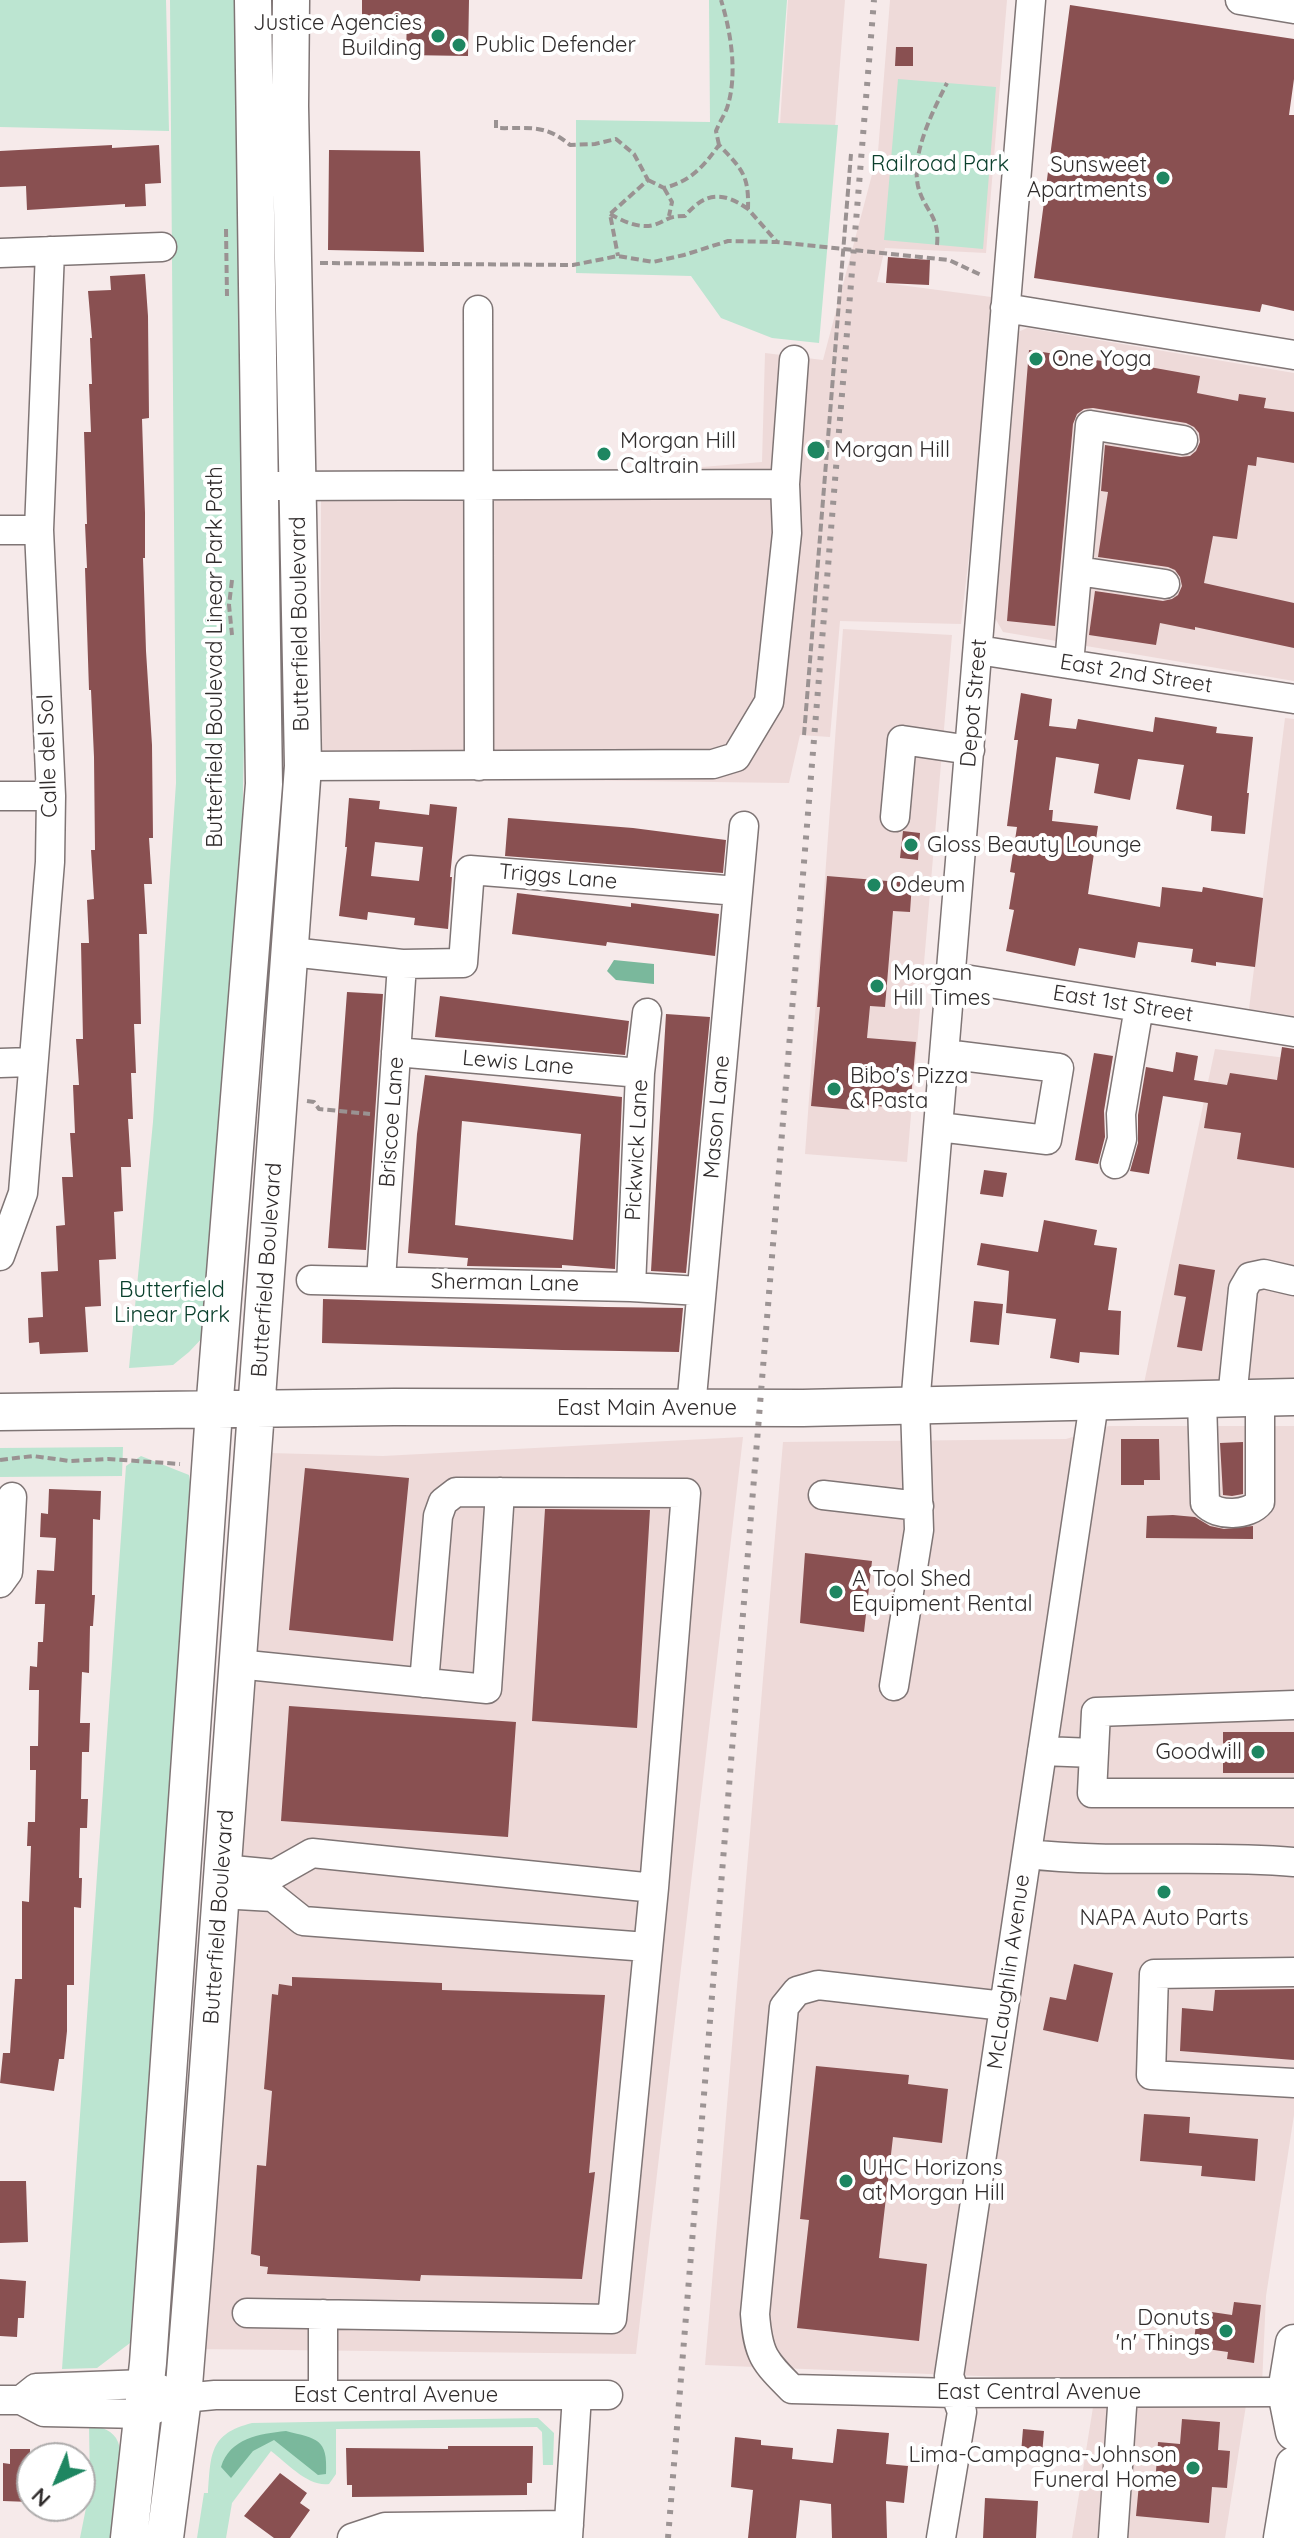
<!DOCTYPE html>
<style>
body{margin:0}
#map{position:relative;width:1294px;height:2538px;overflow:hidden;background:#f6eaea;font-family:Quicksand,sans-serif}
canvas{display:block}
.north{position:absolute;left:16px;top:2442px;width:80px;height:80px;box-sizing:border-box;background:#fff;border:2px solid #adabab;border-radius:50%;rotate:224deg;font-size:22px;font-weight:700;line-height:32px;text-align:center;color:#312d2d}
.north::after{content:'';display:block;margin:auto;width:28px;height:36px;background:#1e8661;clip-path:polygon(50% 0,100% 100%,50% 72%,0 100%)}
</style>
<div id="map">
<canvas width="1294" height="2538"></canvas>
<div class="north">N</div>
</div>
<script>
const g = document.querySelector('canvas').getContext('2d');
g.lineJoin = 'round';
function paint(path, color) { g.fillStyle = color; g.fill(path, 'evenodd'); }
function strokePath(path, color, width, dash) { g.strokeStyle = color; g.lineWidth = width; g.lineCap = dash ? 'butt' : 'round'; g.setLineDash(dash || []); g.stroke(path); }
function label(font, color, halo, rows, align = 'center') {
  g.font = font + ' Quicksand,sans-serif'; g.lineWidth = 8; g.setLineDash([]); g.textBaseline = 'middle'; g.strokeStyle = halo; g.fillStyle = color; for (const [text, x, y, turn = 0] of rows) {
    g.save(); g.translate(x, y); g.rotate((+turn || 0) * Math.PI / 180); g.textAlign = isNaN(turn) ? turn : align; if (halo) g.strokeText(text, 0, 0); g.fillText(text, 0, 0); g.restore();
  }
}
const built = new Path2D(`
 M788 0H845L835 127 780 124Z
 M890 0H1007L986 253 885 248 877 282 999 298 961 624 840 621 830 737 800 735 789 783 337 777 320 757 321 499 762 462 765 353 823 360 878 152Z
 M1027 328 1294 373V681L1003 632 995 618 1018 332Z
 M843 629 952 635 907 1162 805 1154Z
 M1285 718 1294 719V1016L1249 1009Z
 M1215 1049 1294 1059V1385L1143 1388Z
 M1109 1426H1294V2115L1266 2296 1262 2385 1103 2381 705 2365 783 1442 1066 1439Z
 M743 1437 636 2354 196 2349 269 1453 383 1456Z
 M1247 2399 1225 2538H1072L1094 2401Z`);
const green = new Path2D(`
 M0 0H166L169 131 0 127Z
 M170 0H239L245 693 241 888 206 1334 189 1352 173 1365 129 1368 153 1122 176 783Z
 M709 0H787L778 123 838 125 819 343 772 338 721 318 691 276 576 273V120L710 122Z
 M898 79 996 87 983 249 884 240Z
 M123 1447 122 1476 0 1477V1448Z
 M141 1456 189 1475 193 1504 130 2343 97 2368 62 2369 126 1466Z
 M538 2418 554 2433 553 2465H543L542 2432 537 2427 336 2429V2474L329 2484C308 2487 287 2463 271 2451L232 2503 226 2538H197L204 2493H208C211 2454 209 2434 252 2423Z
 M89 2424C98 2426 110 2429 116 2438 129 2458 114 2515 111 2538H80L90 2488Z`);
const water = new Path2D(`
 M614 960 654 964V984L616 980 607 971Z
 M286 2431C317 2439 328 2438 326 2474L318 2475 274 2440 253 2451 231 2478 221 2467C230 2438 259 2434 286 2431Z`);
const building = new Path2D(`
 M362 0H469L468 56 406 55 407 17H362Z
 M1070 5 1294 39V79L1289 115H1294V311L1262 304 1260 312 1034 278Z
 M896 47H913V66H895Z
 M112 145V148L159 145 161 183 145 184 146 206 125 207V204L27 210 26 186 0 187V151Z
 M329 150 420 151 424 252 328 250Z
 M888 257 930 260 929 285 886 283Z
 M145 274 148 316 149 418 142 419 145 513V558H143L146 651 152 745 153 838H149L152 884H144L147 934H139L141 1024H134L136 1073H131L133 1119H128L131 1167H121L123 1211 114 1212 116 1259 99 1260 101 1306 85 1307 88 1352 40 1354 39 1342 29 1343 28 1318 43 1317 41 1272 58 1271 56 1226 65 1225 62 1177H73L70 1133H75L73 1085H79L76 1039H83L81 943H89L87 900 94 899 91 850H95L94 757 91 690H89L85 568H87L85 524H87L84 432H91L89 384H92L90 338H92L88 291 111 290 110 276Z
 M1029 350 1109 362 1110 360 1200 376 1197 393 1238 401 1239 394 1266 398 1264 408 1294 412V463L1257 457 1256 466 1248 465 1237 539 1213 536 1204 583 1294 603V648L1195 627V630L1160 623 1156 645 1089 635 1095 591 1163 601 1172 599 1178 595 1182 586 1180 577 1175 570 1168 567 1098 557 1108 492 1101 491 1105 445 1181 457 1190 456 1196 451 1200 442 1199 433 1194 427 1186 423 1093 408 1084 409 1077 414 1073 424 1055 626 1007 621Z
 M1021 693 1052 699 1049 726 1076 729 1078 719 1153 732 1155 717 1217 727 1216 733 1253 737 1247 793H1249L1245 834 1211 831 1212 816 1176 809 1184 765 1138 759 1130 800 1094 793 1099 764 1056 757 1049 810H1053L1052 821 1098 826 1088 894 1160 907 1162 887 1202 892 1203 887 1263 898 1255 967 1216 962V966L1191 962 1193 949 1138 942 1135 958 1079 948 1075 966 1006 951 1014 910 1009 909 1015 873 1010 872 1017 827 1007 826 1018 740H1014Z
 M349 798 380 801 379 809 429 815 430 804 457 807 450 877H452L448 929 414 925 415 918 368 912 367 920 339 916 347 847H345ZM375 842 423 847 419 881 371 876Z
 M508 818 633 828 726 840 723 873 505 856Z
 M903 831 920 833 918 860 900 858Z
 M827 876 912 883 910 912 893 911 885 1007 870 1006 867 1038 916 1042 910 1109 855 1104 854 1110 811 1106 820 1007H817Z
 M517 893 631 907V903L719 914 715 956 607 942 606 946 512 934Z
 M347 992 383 994 366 1250 328 1248Z
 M440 996 629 1021 625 1055 435 1037Z
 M666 1014 710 1017 686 1273 651 1271Z
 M1282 1047 1294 1049V1168L1237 1159 1241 1133 1204 1128 1208 1103 1163 1096 1149 1174 1130 1171 1138 1143V1115L1146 1067 1173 1072 1176 1052 1198 1056 1194 1080 1227 1085 1230 1073 1277 1080Z
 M1094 1053 1113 1056 1104 1111 1105 1137 1098 1164 1075 1160Z
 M425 1075 622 1097 615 1269 562 1265V1268L467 1266 468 1258 408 1253 417 1134ZM462 1121 581 1134 573 1240 455 1225Z
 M984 1170 1007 1173 1003 1197 980 1194Z
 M1044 1220 1097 1230 1094 1245 1117 1248 1108 1310 1121 1311 1119 1355 1080 1352 1079 1363 1050 1358 1056 1319 1006 1313 1009 1271 977 1265 981 1243 1038 1252Z
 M1179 1264 1215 1270 1202 1351 1177 1347 1186 1297 1174 1295Z
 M323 1299 605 1307 683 1308 679 1352 562 1350 322 1343Z
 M974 1301 1003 1304 999 1345 970 1342Z
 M1121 1439H1159L1160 1480H1144V1485H1121Z
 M1243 1442V1494L1232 1496 1223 1495 1220 1443Z
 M305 1468 409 1478 393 1641 289 1630Z
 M49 1489 101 1491 100 1520 93 1519 92 1595H95L93 1626H90L89 1673 82 1672 80 1723H90L89 1752H82L81 1799H88L87 1828H80L79 1878H82L81 1908 74 1907V1985H67V2031L64 2059H59L54 2091 0 2083 3 2053H10L15 1979H22V1901L29 1902 31 1846H27L28 1822H35L36 1770H30V1746H38L39 1690H29L30 1666 37 1667 38 1642H43L45 1604H35L37 1570 54 1571 56 1538 40 1537 41 1513 48 1514Z
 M545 1509 650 1510 637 1728 532 1721Z
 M1173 1515 1195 1517 1210 1526 1224 1529 1253 1526V1539L1146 1538 1147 1516Z
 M805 1553 872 1561 864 1632 800 1623Z
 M289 1706 516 1722 508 1837 281 1821Z
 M1223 1732H1294V1773H1223Z
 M1074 1964 1113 1973 1098 2042 1043 2030 1050 1997 1066 2000Z
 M292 1977 442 1983V1990L605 1995 589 2173 595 2172 582 2279 421 2275 420 2281 267 2274 268 2267 260 2266V2256L251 2254 257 2165 266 2166 272 2091 264 2089 272 1994 278 1995 279 1984 292 1986Z
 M1294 1989V2060L1180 2051 1182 2008 1213 2011 1215 1990Z
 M816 2066 909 2075 908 2084 948 2089 942 2143 893 2137 879 2258 927 2264 919 2341 797 2328 809 2220 800 2219Z
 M1144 2114 1190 2117 1189 2133 1258 2139 1255 2181 1201 2176 1202 2166 1140 2161Z
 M0 2181H26L28 2242 0 2243Z
 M0 2279 26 2281 24 2318H18L17 2337 0 2336Z
 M1234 2302 1261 2305 1254 2363 1227 2359 1228 2352 1193 2347 1198 2310 1232 2315Z
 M1182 2419 1220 2422 1218 2450 1230 2451 1227 2488 1212 2487 1209 2523 1136 2516 1139 2484 1155 2486 1158 2442 1180 2444Z
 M837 2429 889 2433 886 2464 908 2466 904 2503 886 2501 887 2538H832L831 2504 800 2500 796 2538H748L753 2490 731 2487 735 2437 761 2440V2445L793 2448 792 2459 833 2463Z
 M1023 2429 1044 2431 1042 2455 1021 2453Z
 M448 2446H533L532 2483H527V2495L352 2497V2485H347L346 2448 448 2449Z
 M10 2449H30V2502L3 2501V2463L10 2464Z
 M280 2473 307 2493 300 2503 310 2510 290 2538H274L244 2516Z
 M985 2498 1038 2501 1036 2538H983Z`);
const path = new Path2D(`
 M496 120V128C529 129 544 123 570 145L595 144 616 139 634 154 648 180 610 214 618 256
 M719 145 716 131C719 123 724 116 727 108 738 75 731 32 721 0
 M648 180 664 188C691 181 703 167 719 145 742 169 749 175 748 209L777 242
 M664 188 672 202 669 216
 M610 214C623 221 639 229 654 225 667 221 666 216 685 216 705 192 723 191 748 209
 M226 229 227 296
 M937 245C940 215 924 211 918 186 911 153 933 111 947 83
 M320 263 573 265 618 256 653 262 684 255 728 241 777 242 949 260 981 275
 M232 580 229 605 232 635
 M804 735 851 154
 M307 1101 314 1102 319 1109 370 1114
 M0 1460 33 1456 70 1461 108 1459 180 1464`);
const minor = new Path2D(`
 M1240 0 1294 9
 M0 253 162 247
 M1005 308 1294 355
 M478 310 479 766
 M277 486 785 484
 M0 530H39
 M1078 571 1165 584
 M978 650 1294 699
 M1069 664 1090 425 1183 440
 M303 766 713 764 736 757 769 702 787 533 785 484 794 360
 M0 796H51
 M895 817 902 740 970 750
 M291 952 402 964 463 963 470 870 738 891
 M952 977 1294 1032
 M396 1052 640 1073
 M0 1063 32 1062
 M939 1127 1047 1140 1059 1068 945 1054
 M1115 1164 1122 1139 1121 1114 1139 1007
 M0 1256 23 1193 50 862 51 796 39 530 50 251
 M311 1280 631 1287 700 1291
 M381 1280 402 964
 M631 1287 640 1073 647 1013
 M1232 1399 1243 1289 1250 1277 1264 1274 1294 1281
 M1202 1400 1205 1503C1217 1517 1249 1516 1260 1502V1398
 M691 1408 744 826
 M823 1495 919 1506
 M0 1583 8 1572 12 1497
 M237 1664 487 1689 500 1492
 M894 1686 919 1530 915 1406 1031 0
 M1294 1705 1096 1712 1092 1793H1294
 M1042 1751 1094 1753
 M1027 1854C1116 1864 1205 1854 1294 1862
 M222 1869 275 1874 312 1853 654 1888
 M220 1894 273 1897 303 1921 647 1947
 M1294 1972 1154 1974 1151 2075 1294 2083
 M1004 2006 818 1985 797 1991 784 2007 755 2314C758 2355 764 2361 792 2389L955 2393 1286 2392
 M247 2313 612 2319 654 1888 686 1493 456 1492 443 1502 438 1516 424 1683
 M323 2395V2314
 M0 2400H21L44 2412 143 2414 183 2398 215 2395H608
 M21 2400 36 2388 146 2384 163 2390
 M352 2538 385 2527 569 2525
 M568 2538 577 2395
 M941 2538 962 2412 949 2376 1094 1403
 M1113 2538 1123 2393`);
const major = new Path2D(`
 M0 1412 394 1407 803 1408 1294 1397
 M1294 2343 1286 2392 1294 2432
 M129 2538 148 2363 214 1411 264 784 253 0
 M165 2538 183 2398 195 2248 303 766 290 106 291 0
 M1282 2538 1294 2465`);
const rail = new Path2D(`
 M668 2538 874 0`);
const markers = [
 [438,36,8,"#1e8661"],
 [459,45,8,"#1e8661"],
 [1163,178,8,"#1e8661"],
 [1036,359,8,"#1e8661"],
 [816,450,10,"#1e8661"],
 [604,454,8,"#1e8661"],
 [911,845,8,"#1e8661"],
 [874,885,8,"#1e8661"],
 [877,986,8,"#1e8661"],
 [834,1089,8,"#1e8661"],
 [836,1592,8,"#1e8661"],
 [1258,1752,8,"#1e8661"],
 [1164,1892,8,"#1e8661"],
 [846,2181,8,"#1e8661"],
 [1226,2331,8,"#1e8661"],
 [1193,2468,8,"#1e8661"]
];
const poiNames = [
 ["Justice Agencies",422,23,"right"],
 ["Building",422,48,"right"],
 ["Public Defender",475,45],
 ["Sunsweet",1147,165,"right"],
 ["Apartments",1147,190,"right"],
 ["One Yoga",1052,359],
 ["Morgan Hill",620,441],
 ["Caltrain",620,466],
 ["Morgan Hill",834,450],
 ["Gloss Beauty Lounge",927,845],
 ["Odeum",890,885],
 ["Morgan",893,973],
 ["Hill Times",893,998],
 ["Bibo's Pizza",850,1076],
 ["& Pasta",850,1101],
 ["A Tool Shed",852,1579],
 ["Equipment Rental",852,1604],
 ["Goodwill",1242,1752,"right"],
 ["NAPA Auto Parts",1164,1918,"center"],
 ["UHC Horizons",862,2168],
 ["at Morgan Hill",862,2193],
 ["Donuts",1210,2318,"right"],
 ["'n' Things",1210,2343,"right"],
 ["Lima-Campagna-Johnson",1177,2455,"right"],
 ["Funeral Home",1177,2480,"right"]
];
const parkNames = [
 ["Railroad Park",940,164],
 ["Butterfield",172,1290],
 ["Linear Park",172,1315]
];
const streetNames = [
 ["Butterfield Boulevard",300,624,-91],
 ["Butterfield Boulevad Linear Park Path",215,657,-90],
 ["East 2nd Street",1136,674,9],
 ["Depot Street",974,703,-85],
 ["Calle del Sol",48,756,-92],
 ["Triggs Lane",558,877,5],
 ["East 1st Street",1123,1004,9],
 ["Lewis Lane",518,1063,5],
 ["Mason Lane",717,1117,-85],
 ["Briscoe Lane",392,1122,-86],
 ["Pickwick Lane",637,1150,-87],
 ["Butterfield Boulevard",267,1270,-86],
 ["Sherman Lane",505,1283,1],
 ["East Main Avenue",647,1408],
 ["Butterfield Boulevard",219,1917,-86],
 ["McLaughlin Avenue",1009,1972,-82],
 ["East Central Avenue",1039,2392],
 ["East Central Avenue",396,2395]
];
paint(built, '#eedad9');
paint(green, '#bce5d1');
paint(water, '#7ab89c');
paint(building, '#895051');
strokePath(minor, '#7f7575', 31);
strokePath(major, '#7f7575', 39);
strokePath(path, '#9a9292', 4, [8, 4]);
strokePath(minor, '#fff', 28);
strokePath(major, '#fff', 36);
strokePath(rail, '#9c9494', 6, [4, 8]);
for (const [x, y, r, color] of markers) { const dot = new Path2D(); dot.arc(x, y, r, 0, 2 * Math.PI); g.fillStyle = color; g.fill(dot); strokePath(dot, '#fff', 3); }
label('22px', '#312d2d', '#fff', poiNames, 'left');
label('22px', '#0b402d', '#fff', parkNames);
label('22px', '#312d2d', '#fff', streetNames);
</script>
